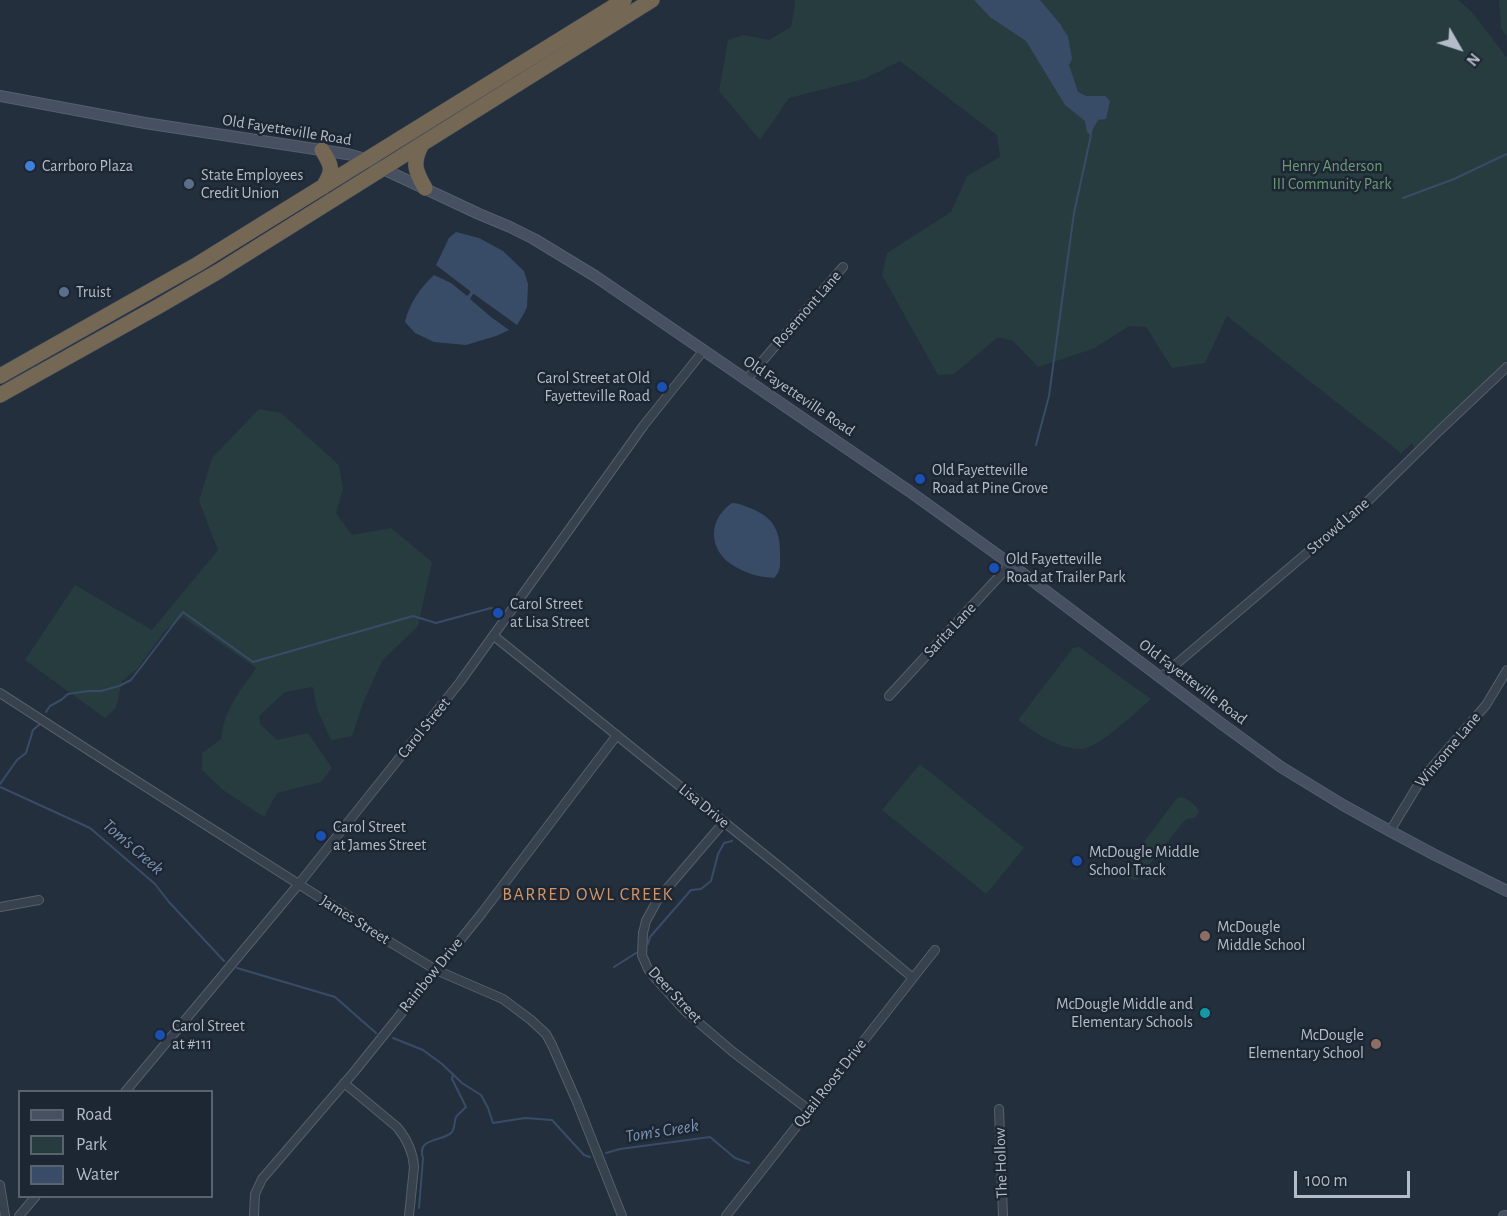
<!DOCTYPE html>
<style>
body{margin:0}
#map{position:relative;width:1507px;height:1216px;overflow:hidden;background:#242f3e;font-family:"Alegreya Sans",sans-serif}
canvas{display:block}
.legend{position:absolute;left:18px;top:1090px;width:195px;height:108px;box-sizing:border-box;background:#1d2633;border:2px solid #59626f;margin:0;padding:8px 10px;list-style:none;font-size:18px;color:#b4bcc9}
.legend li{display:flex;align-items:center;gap:12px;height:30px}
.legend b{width:30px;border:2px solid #59626f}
.north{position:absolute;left:1429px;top:18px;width:60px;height:60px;-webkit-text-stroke:4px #1d2633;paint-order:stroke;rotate:129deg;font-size:16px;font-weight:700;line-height:24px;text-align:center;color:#b4bcc9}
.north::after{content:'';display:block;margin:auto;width:21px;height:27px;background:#b4bcc9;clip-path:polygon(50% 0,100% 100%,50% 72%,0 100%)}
.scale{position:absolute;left:1294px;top:1171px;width:116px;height:27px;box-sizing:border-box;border:3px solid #b4bcc9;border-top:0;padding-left:8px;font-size:18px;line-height:21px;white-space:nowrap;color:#b4bcc9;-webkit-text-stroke:4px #1d2633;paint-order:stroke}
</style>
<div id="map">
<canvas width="1507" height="1216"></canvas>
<ul class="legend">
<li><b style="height:8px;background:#465061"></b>Road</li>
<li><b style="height:16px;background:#263c3f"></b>Park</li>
<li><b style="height:16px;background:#394c67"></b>Water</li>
</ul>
<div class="north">N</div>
<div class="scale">100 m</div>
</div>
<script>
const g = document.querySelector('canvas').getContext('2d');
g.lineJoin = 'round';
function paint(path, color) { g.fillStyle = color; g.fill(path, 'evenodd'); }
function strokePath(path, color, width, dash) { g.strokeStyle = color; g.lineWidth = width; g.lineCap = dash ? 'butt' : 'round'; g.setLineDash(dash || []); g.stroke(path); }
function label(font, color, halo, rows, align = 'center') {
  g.font = font + ' "Alegreya Sans",sans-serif'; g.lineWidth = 5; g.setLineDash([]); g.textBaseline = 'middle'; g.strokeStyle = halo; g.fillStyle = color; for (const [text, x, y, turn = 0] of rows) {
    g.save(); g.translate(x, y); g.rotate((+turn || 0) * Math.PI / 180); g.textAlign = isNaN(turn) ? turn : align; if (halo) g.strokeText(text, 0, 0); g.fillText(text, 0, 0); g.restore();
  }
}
const green = new Path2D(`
 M794 0H1458L1472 12 1507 58V362L1414 448 1412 443 1401 453 1227 316 1205 363 1172 368 1146 327 1129 326 1095 348 1038 367 1013 341 998 337 954 374 938 375 882 275 887 253 951 212 967 176 1000 157 997 135 900 61 864 79 789 98 760 140 719 91 728 40 744 35 769 40 791 27 795 4Z
 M1499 0H1507V37L1501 28Z
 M259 409 281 413 339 465 343 489 336 513 352 535 391 528 432 562 418 626 382 661 363 703 352 736 331 740 317 709 313 687 285 692 259 716 260 724 277 740 308 733 332 768 321 782 277 793 264 817 223 790 202 770V753L221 739C225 707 239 693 256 668L183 617 166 630 137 669 122 681 116 708 105 718 25 660 75 585 152 630 218 550 199 501 212 458Z
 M1079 647 1151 699C1136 712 1100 747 1082 749 1060 750 1034 732 1018 720L1073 648Z
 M920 764 1024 848 986 894 882 810Z
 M1182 797C1189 799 1195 805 1199 811L1195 818 1187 819 1183 822 1138 879 1136 880 1129 879 1125 873 1128 863 1177 798Z`);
const water = new Path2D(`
 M974 0H1040L1061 25 1063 29 1068 36 1072 59 1069 65 1078 92 1086 96H1105L1110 101 1106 119 1098 120 1093 129 1091 136 1087 132 1085 121 1065 105 1026 41 990 17Z
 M456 232 479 238 503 251 524 271 528 284 527 307 523 315 517 325 474 294H473L470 299 491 317 509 330 496 336 466 345 434 342 415 333 405 322C409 304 420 288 434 275L451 283 467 296 470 293V291L436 265 449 238Z
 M732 503C739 503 744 506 750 508 774 517 781 532 780 556 780 567 781 570 774 578 765 577 755 576 746 572 739 569 727 563 722 556 708 538 713 516 732 503Z`);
const stream = new Path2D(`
 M1403 198 1454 179 1507 154
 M1036 445 1049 396 1074 213 1091 135
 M516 618C532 620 548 630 565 628 572 627 581 622 588 620
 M46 712 50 706 61 700 68 694 88 691H101L119 686 131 680 183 612 253 662 413 616 436 623 491 608 504 612
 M0 784 17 760 26 753 33 730 40 724
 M0 787 90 828 155 884 169 902 224 961
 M648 944 650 937 691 890 701 889 711 881 718 854 724 843 732 841
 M614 967 636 953
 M237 968 335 997 376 1033
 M393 1038 423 1050 442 1064 462 1083 481 1095 488 1108 493 1123 525 1118 552 1120 584 1155 590 1157
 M606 1153 620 1149 710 1137 735 1158 749 1163
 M419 1208 423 1158C416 1137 443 1142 452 1132 455 1128 454 1122 456 1117 458 1114 463 1110 466 1107L452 1079 453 1074`);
const street = new Path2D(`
 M747 379 843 267
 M494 636 781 868 913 978
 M1161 677 1368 501 1439 431 1507 367
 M0 693 113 766 385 939 436 970 503 999 531 1020 546 1034 552 1045 577 1102 622 1216
 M889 696 1005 570 1009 563
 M724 822 658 899 646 921 643 933 642 955 648 969 657 980 685 1011 733 1052 809 1110
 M1390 831 1421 780 1486 705 1507 670
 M0 907 39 900
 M344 1083 397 1127C407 1139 413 1151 414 1167L409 1216
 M125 1092 298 885 460 682 644 425 704 350
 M999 1109 1003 1216
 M0 1185 5 1216
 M19 1216 36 1196
 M254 1216 255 1194 262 1179 354 1072 482 913 617 735
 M726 1216 935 950`);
const secondary = new Path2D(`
 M0 96 145 123 347 154 366 159 383 169 479 214 510 227 534 239 595 276 909 491 1009 563 1222 724 1281 767 1343 805 1390 831 1435 855 1507 891
 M1504 1216H1507`);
const highway = new Path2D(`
 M422 144C412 162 415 171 425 188
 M322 150C332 166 334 170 323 187
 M0 376 198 264 624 0
 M0 395 159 306 219 271 652 0`);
const markers = [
 [30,166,6,"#3f7fe0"],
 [189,184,6,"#5c6f8a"],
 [64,292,6,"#5c6f8a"],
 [662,387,6,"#1a4fb4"],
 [920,479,6,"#1a4fb4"],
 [994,568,6,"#1a4fb4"],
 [498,613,6,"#1a4fb4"],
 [321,836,6,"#1a4fb4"],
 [1077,861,6,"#1a4fb4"],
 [1205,936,6,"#8d6e63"],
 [1205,1013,6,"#0f9aa8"],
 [160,1035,6,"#1a4fb4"],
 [1376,1044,6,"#8d6e63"]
];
const streetNames = [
 ["Old Fayetteville Road",287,130,9],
 ["Rosemont Lane",807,309,-49],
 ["Old Fayetteville Road",799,396,34],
 ["Strowd Lane",1338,526,-41],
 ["Sarita Lane",950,630,-47],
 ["Old Fayetteville Road",1193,682,37],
 ["Carol Street",424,728,-51],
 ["Winsome Lane",1448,750,-50],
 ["Lisa Drive",704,806,39],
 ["James Street",355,920,32],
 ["Rainbow Drive",431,975,-51],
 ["Deer Street",675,995,47],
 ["Quail Roost Drive",830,1083,-52],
 ["The Hollow",1001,1163,-92]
];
const poiNames = [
 ["Carrboro Plaza",42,166],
 ["State Employees",201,175],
 ["Credit Union",201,193],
 ["Truist",76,292],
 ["Carol Street at Old",650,378,"right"],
 ["Fayetteville Road",650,396,"right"],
 ["Old Fayetteville",932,470],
 ["Road at Pine Grove",932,488],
 ["Old Fayetteville",1006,559],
 ["Road at Trailer Park",1006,577],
 ["Carol Street",510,604],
 ["at Lisa Street",510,622],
 ["Carol Street",333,827],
 ["at James Street",333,845],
 ["McDougle Middle",1089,852],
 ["School Track",1089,870],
 ["McDougle",1217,927],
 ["Middle School",1217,945],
 ["McDougle Middle and",1193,1004,"right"],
 ["Elementary Schools",1193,1022,"right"],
 ["Carol Street",172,1026],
 ["at #111",172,1044],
 ["McDougle",1364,1035,"right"],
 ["Elementary School",1364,1053,"right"]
];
const parkNames = [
 ["Henry Anderson",1332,166],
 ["III Community Park",1332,184]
];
const waterNames = [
 ["Tom's Creek",133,847,41],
 ["Tom's Creek",662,1131,-9]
];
const neighbourhoodNames = [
 ["BARRED OWL CREEK",588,895]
];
paint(green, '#263c3f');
paint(water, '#394c67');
strokePath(stream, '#394c67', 2);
strokePath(street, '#565f6c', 10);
strokePath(secondary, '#565f6c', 12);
strokePath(highway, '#434c59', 16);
strokePath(street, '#38414e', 8);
strokePath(secondary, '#465061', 10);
strokePath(highway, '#746855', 15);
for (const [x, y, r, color] of markers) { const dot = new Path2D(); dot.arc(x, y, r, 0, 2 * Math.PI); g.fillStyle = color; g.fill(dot); strokePath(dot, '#1d2633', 2); }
label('16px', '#b4bcc9', '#1d2633', streetNames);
label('16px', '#b4bcc9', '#1d2633', poiNames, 'left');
label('16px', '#6b9a76', '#1d2633', parkNames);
label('italic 18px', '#7c92b1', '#1d2633', waterNames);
g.letterSpacing = '1.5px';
label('18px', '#d59563', '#1d2633', neighbourhoodNames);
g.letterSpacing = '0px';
</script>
